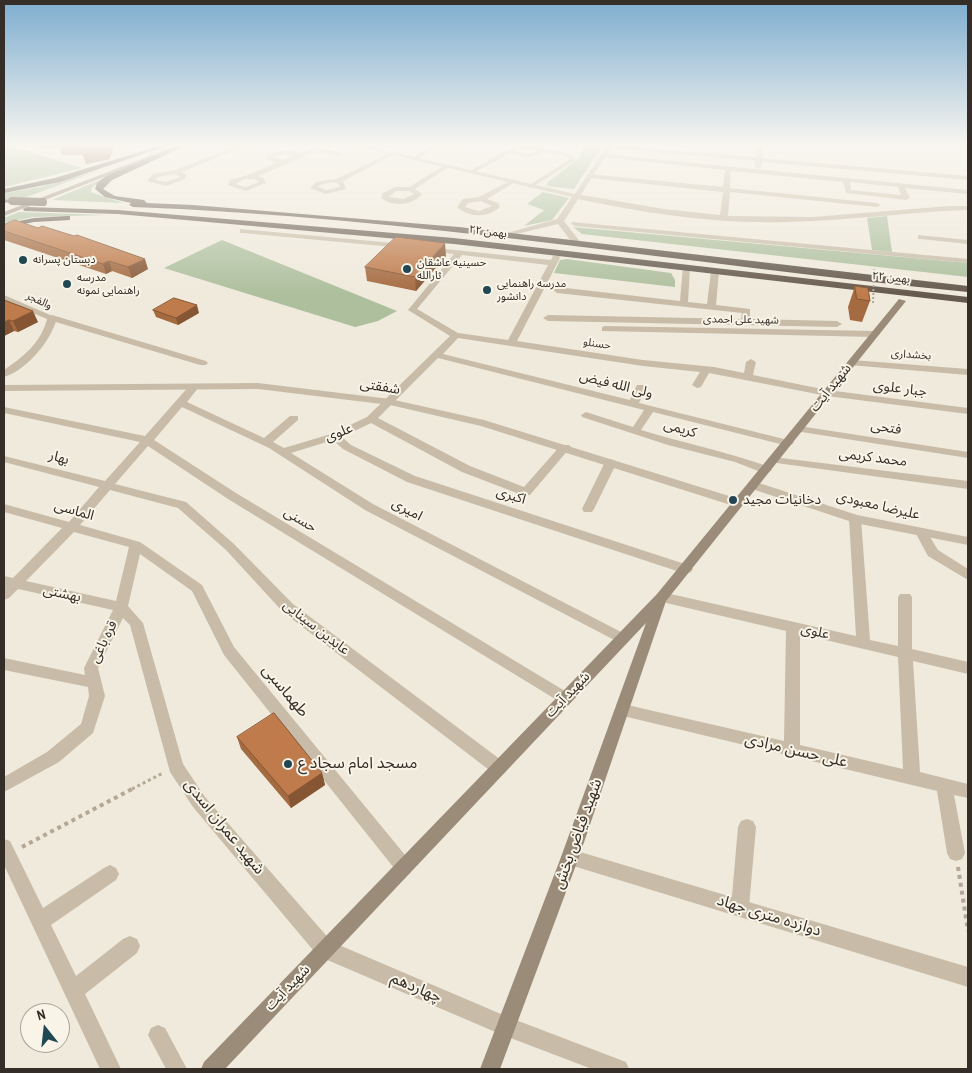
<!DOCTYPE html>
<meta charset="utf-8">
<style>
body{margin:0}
#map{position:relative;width:972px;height:1073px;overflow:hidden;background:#f0eadc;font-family:"Archivo Narrow",sans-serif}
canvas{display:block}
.frame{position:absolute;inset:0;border:5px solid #352e28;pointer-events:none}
.north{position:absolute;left:20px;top:1003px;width:50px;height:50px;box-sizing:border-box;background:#f8f4e8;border:1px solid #aaa59b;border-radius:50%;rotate:344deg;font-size:14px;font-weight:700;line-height:20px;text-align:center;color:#352e28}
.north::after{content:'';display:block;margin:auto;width:18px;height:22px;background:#204854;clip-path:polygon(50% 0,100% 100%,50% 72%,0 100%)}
</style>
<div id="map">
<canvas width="972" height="1073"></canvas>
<div class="frame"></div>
<div class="north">N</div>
</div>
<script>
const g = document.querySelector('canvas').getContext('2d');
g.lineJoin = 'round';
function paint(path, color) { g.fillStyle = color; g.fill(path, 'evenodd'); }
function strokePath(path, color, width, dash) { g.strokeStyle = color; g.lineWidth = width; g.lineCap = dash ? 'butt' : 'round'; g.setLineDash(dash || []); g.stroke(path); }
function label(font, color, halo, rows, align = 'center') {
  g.font = font + ' "Archivo Narrow","Noto Sans Arabic",sans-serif'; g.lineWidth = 4; g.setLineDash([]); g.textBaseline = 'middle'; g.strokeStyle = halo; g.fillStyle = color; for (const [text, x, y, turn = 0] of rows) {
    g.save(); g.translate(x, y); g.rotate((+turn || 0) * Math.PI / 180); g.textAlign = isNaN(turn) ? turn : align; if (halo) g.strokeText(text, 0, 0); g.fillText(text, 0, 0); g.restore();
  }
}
const green = new Path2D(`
 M4 145H8L82 168 4 187Z
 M585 145H603L574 189 547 186 548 182 580 157Z
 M100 170 21 199H4V193L40 187Z
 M102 179 92 188 91 192 123 203 52 200Z
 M543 192 569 198 552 220 524 226 544 210 527 204Z
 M19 212 107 215 33 217 4 223V218Z
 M887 216 892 252 872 250 867 218Z
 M573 227 968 263V277L582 234Z
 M222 240 397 311 378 321 355 327 164 268Z
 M567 259 671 273 675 280V287L554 273 560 260Z`);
const pathFar1 = new Path2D(`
 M132 789 163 773`);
const path = new Path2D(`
 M22 847 134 788
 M958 867 968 931`);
const minor = new Path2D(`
 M239 145H247L182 172 186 175 185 179 166 186 147 181 153 174 175 170ZM175 174 180 177 166 182 155 180 157 177Z
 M320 145H328L322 148 342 154 339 156 317 151 258 176 264 178 266 183 246 191 228 185 230 180 248 175 276 163 265 158 269 153 292 150 298 154ZM283 154 293 156 283 160 272 157ZM245 179H255L259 182 246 187 235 184Z
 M433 145H440L415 160 410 159Z
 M443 145H470L458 149Z
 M516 145H533L571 154 576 160 531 188 528 186 529 185 569 160 567 156 543 152C534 160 521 158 511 153L473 173 468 172ZM519 149H532L536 151 527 154 517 151Z
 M607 145 756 157 757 145H763L762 158 968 176V180L762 162 761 167 758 169 755 167V161L609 148Z
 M965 145H968V148L966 147Z
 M390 153 395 154 343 181 346 189 326 194 310 188 316 182 336 179ZM332 182 338 183 340 187 326 190 318 187 320 185Z
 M603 154 968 190V194L905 188 910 198 906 200 846 193 843 182 731 171 730 188 877 203 881 205 877 207 730 192 728 216 813 217 949 206H968V210C907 212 847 221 785 222 715 224 642 213 573 198V194H576L664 209 720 215 723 192 589 178 586 176 589 174 723 187 725 170 601 157ZM850 182 898 187 901 195 851 190Z
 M445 165 450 166 415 189 422 194C412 206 393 207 381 198L383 193 395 187H409ZM396 191H409L414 194 403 199 389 197Z
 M513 179 516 181 515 182 487 199 498 203 500 207C488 218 469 218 457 207L463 199 479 197ZM481 201 492 206 479 211 465 207 468 203Z
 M572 222 968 259V263L575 226 571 224Z
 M240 229 404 244 408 246 404 248 243 233H240Z
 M918 235 968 240V244L921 239H918Z
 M426 247 551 260 553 256H559L560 258 517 341 643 360 714 367 744 373 746 362 751 359 756 362 753 375 827 390 968 408V414L827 396 709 373 701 387 697 388 692 385 700 372 643 366 458 338 443 354 630 400 637 385H645L646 387 639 403 792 441 794 443 788 446 653 412 641 430C684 443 728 452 770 467L772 470 766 474 735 462 668 445 582 417 581 415 586 412 633 427 644 410 438 358 378 418 470 466 524 487 561 445H569L571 447 569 449 530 495H522L462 472 371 423 342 437 351 445 415 476 691 566 693 569 691 572 686 574 407 482 343 449 333 440 291 453 373 504 627 635 629 639 627 643 622 644 365 510 269 448 182 407 154 440 236 493 570 694 573 698 570 702 565 704 560 702 228 499 148 446 115 484 186 502 234 544 293 604 505 763 507 768 505 773 499 775 493 773 283 612 226 550 178 508 110 490 80 525 140 542 202 585 234 647 410 861 413 867 410 873 404 876 398 873 224 655 192 591 140 554 128 606 143 623 183 764 205 797 332 942 508 1017 626 1062 629 1069H592L500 1034 318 956 193 807 170 772 130 625 123 618 98 668 105 696 93 733 59 762 4 792V777L47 752 81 724 89 696 88 687 4 670V658L85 675 84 668 113 610 18 589 9 598 4 600V576L13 578 62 528 4 512V504L69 522 99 487 4 462V456L105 481 140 442 4 413V407L145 436 190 385 194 384 199 387 187 402 264 438 290 416H298V420L273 442 284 448 331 434 367 417 450 336 408 310 454 254 429 251H426ZM462 255 548 265 508 340 458 333 417 309ZM74 532 129 547 116 601 26 581Z
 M683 266 690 268 688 302 707 304 711 271 715 269 719 271 716 305 750 309V319L837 321 842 324 837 327 548 321 543 318 548 315 741 319 742 313 557 293 553 290 557 287 680 301Z
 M52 315 206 361 208 363 206 365H200L49 320V316Z
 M605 326 875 331 880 334 875 337 602 331V327Z
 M852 360 968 369V375L849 365 847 363Z
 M799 426 968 452V458L795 431 794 429 795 427Z
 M773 457 968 481V489L769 462 767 460 769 458Z
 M611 459 617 462 594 509 592 512H584L582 509 605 462Z
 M855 515 861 519 870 640 898 646V597L900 594H910L912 597V649L968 662V674L913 661 920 772 968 784V798L954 795 965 853 962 859 956 861 950 859 947 853 937 791 623 716 618 714 615 710 618 706 623 704 784 741 786 631 662 602 657 600 655 597 657 594 662 592 856 636 849 519ZM800 634 898 657 903 769 800 745Z
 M921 528 925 529 938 550 968 569V580L928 556 915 532Z
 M747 819 753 821 756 827 749 907 747 914 740 916 733 914 731 907 738 827 741 821Z
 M4 839 10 841 43 908 104 868 110 865 116 868 119 874 116 880 51 925 76 976 123 939 130 936 137 939 140 946 137 953 85 994 121 1069H100L4 865Z
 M158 1025 165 1028 187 1069H166L148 1035 151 1028Z`);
const tertiary = new Path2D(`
 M350 145H361L575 194 607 145H613L564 221 581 243 577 245H574L558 224 504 237 500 235 557 219 572 197Z
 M4 295 57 318C51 341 27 370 4 377V370C23 357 41 343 47 319L4 301Z
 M258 383 390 399 484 420 742 500 744 503 742 506H734L481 426 390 405 258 389 4 391V385Z
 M753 481 857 515 968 537V545L855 523 749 488 747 485Z
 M570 849 968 967V987L570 865 564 863 561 857 564 851Z`);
const secondary = new Path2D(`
 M178 145H186L4 216V212Z
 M899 299 906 301 666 601 579 857 500 1069H480L561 857 646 623 225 1069H201L204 1062 657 594Z`);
const trunk = new Path2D(`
 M179 145H187L112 180 103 189 115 196 144 200 147 203 193 205 459 227 968 286V292C690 265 413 217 133 207L129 205 131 203 105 197 95 189 97 183 106 176Z
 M159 146 164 147 60 182 4 193V189L55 178Z
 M4 199 16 201 4 203Z
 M27 207 118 210 454 238 968 297V303L454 244 118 214 24 211 23 209Z
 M67 216H70V220L34 222 4 228V224L34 218Z`);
const pathBridge = new Path2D(`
 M873 303 874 269`);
const trunkBridge = new Path2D(`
 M12 201 43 202`);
const wall = new Path2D(`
 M37 145H114L110 159 86 164 83 155H62L60 148H38Z
 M4 225 38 228 148 269 132 278 112 271 106 274 4 240Z
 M446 256 416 291 367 281 365 267Z
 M855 286 870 301 862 322 850 320 848 307Z
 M4 300 38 322 18 332 14 331 4 336Z
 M153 310 199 313 178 325 156 317Z
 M237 737 322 773 325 785 291 808 241 749Z`);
const shadedWall = new Path2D(`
 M89 145H114L110 159 86 164 80 146Z
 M445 243 446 256 416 291 415 277Z
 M145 259 148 269 132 278 128 267Z
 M109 261 112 271 106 274 103 264Z
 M197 305 199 313 178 325 176 318Z
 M33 311 38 322 18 332 13 321Z
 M9 320 14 331 4 336V322Z
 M322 773 325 785 291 808 288 796Z`);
const building = new Path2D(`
 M15 220 38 228 42 226 74 236 77 235 145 259 128 267 109 261 103 264 4 231V225Z
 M396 237 445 243 415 277 365 267Z
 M855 286 868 288 870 301 857 299Z
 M174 298 197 305 176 318 153 310Z
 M4 300 33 311 13 321 9 320 4 322Z
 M274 713 322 773 288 796 237 737Z`);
const markers = [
 [23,260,5,"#204854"],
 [407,269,5,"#204854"],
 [67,284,5,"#204854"],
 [487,290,5,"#204854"],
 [733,500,5,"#204854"],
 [288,764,5,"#204854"]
];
const farStreetnames = [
 ["۲۲ بهمن",488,232,7],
 ["۲۲ بهمن",891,278,6],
 ["والفجر",39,301,25],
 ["شهید علی احمدی",741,320,1],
 ["حسنلو",597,344,8],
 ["بخشداری",911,355,4]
];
const farPoinames = [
 ["دبستان پسرانه",33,260],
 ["حسینیه عاشقان",417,263],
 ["ثارالله",417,276],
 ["مدرسه",77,278],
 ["راهنمایی نمونه",77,291],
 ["مدرسه راهنمایی",497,284],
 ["دانشور",497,297]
];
const streetNames = [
 ["ولی الله فیض",616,385,14],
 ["شفقتی",380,387,9],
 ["شهید آیت",831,388,-51],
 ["جبار علوی",900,389,7],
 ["فتحی",886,428,9],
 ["کریمی",680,429,16],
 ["علوی",339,433,-21],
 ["بهار",59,458,15],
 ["محمد کریمی",873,458,7],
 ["اکبری",511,496,17],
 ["علیرضا معبودی",878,506,13],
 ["امیری",407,510,28],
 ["الماسی",74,511,16],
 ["حسنی",300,520,31],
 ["بهشتی",62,594,12],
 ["عابدین سینایی",316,628,38],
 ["علوی",815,632,13],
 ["قره باغی",104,642,-64],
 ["شهید آیت",568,695,-46],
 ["شهید آیت",288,988,-46]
];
const poiNames = [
 ["دخانیات مجید",743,500]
];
const nearStreetnames = [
 ["طهماسبی",285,691,50],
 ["علی حسن مرادی",796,751,13],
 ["شهید عمران اسدی",224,827,51],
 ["شهید فیاض بخش",578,834,-70],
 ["دوازده متری جهاد",769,916,17],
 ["چهاردهم",416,988,23]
];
const nearPoinames = [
 ["مسجد امام سجاد ع",298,764]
];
paint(green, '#adbf9d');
strokePath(pathFar1, '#b4a793', 3, [3, 3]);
strokePath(path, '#b4a793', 4, [4, 4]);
paint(minor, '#c8bca8');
paint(tertiary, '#c8bca8');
paint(secondary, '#9b8c7a');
paint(trunk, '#66594d');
strokePath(pathBridge, '#b4a793', 2, [2, 2]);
strokePath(trunkBridge, '#66594d', 8);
paint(wall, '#a46a40');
paint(shadedWall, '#865634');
paint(building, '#bf7b4b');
strokePath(building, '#865634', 1);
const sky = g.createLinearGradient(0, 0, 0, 295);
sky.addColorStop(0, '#7dadd0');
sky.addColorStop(0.49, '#f8f6ef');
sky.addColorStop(1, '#f8f6ef00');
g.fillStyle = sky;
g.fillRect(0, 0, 972, 295);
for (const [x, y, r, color] of markers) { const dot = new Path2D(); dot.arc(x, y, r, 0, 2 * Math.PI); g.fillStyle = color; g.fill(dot); strokePath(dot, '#f8f4e8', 2); }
label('11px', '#352e28', '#f8f4e8', farStreetnames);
label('11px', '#352e28', '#f8f4e8', farPoinames, 'left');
label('14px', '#352e28', '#f8f4e8', streetNames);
label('14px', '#352e28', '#f8f4e8', poiNames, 'left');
label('16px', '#352e28', '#f8f4e8', nearStreetnames);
label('16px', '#352e28', '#f8f4e8', nearPoinames, 'left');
</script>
